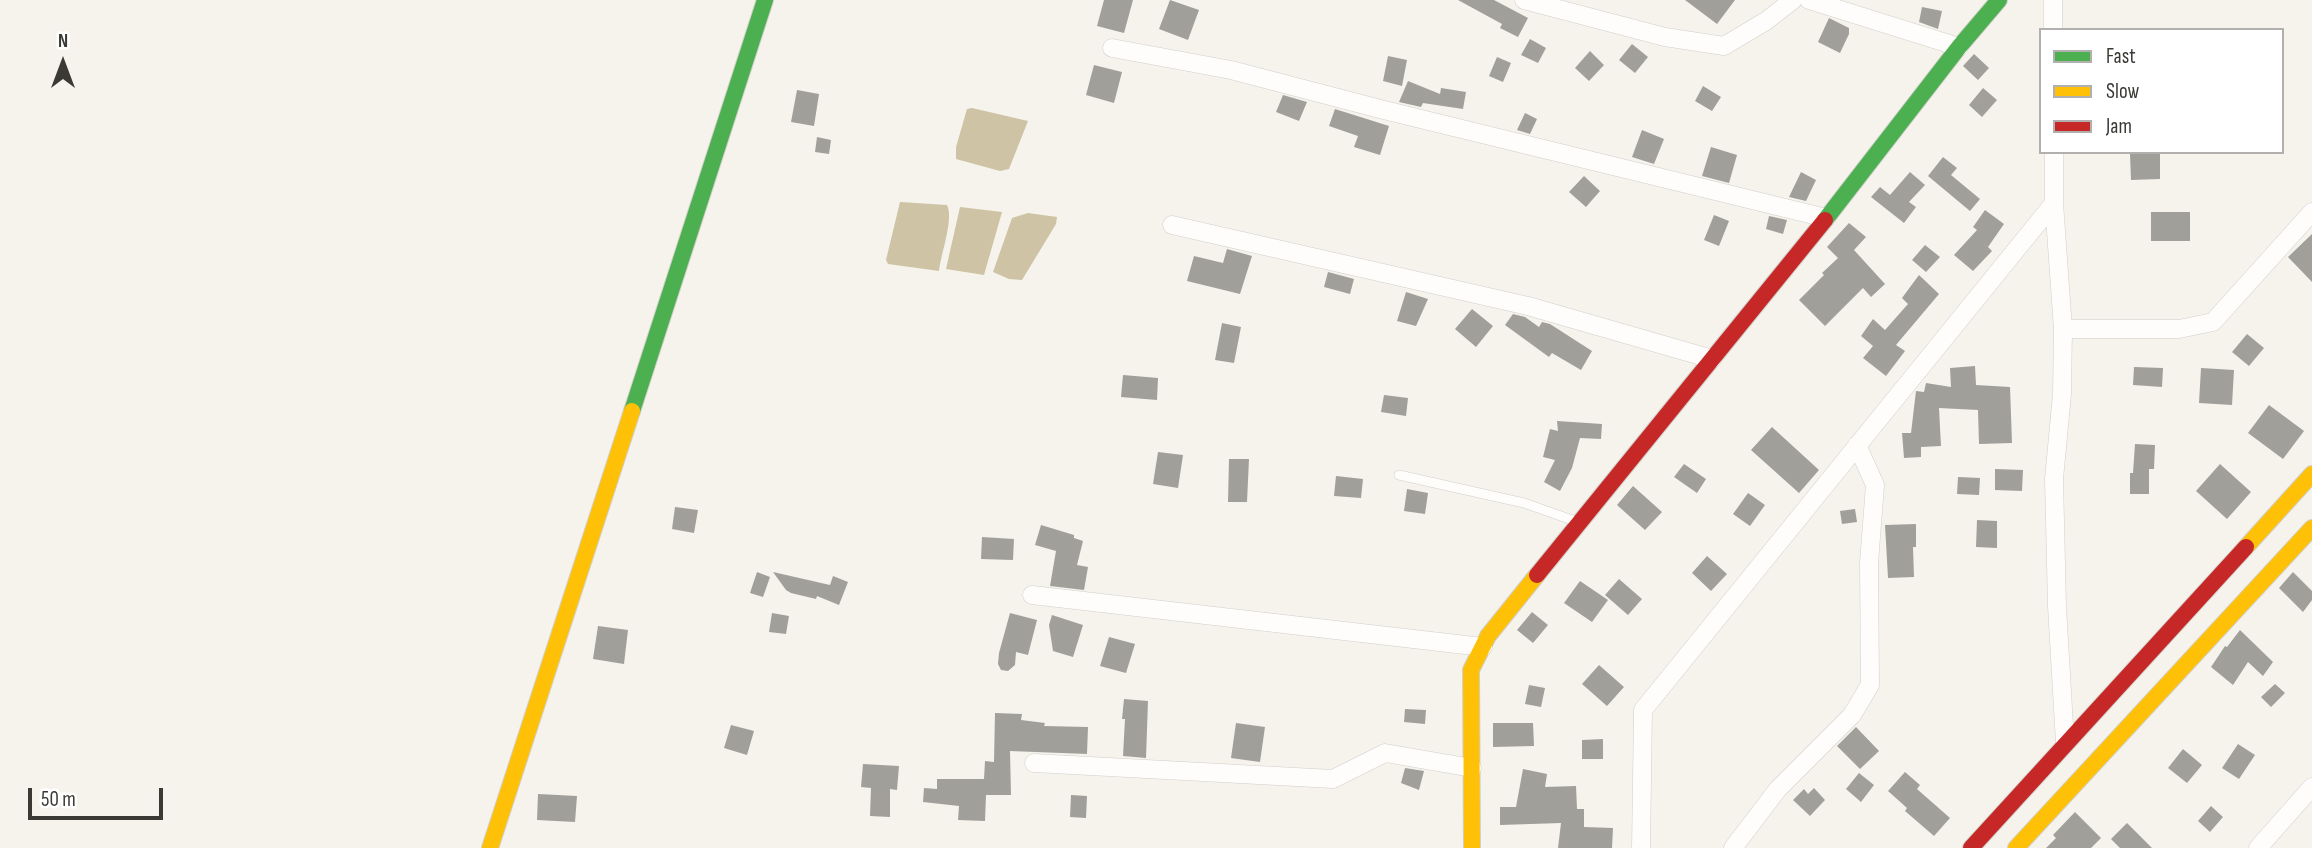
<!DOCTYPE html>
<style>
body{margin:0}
#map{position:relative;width:2312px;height:848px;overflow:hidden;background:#f5f3ec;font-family:"Sofia Sans Condensed",sans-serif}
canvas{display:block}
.legend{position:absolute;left:2039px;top:28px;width:245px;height:126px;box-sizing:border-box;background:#fff;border:2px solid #b1b0ae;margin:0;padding:9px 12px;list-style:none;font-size:21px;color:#3b3934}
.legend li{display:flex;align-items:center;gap:14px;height:35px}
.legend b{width:35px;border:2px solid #b1b0ae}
.north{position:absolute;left:28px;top:28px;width:70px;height:70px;-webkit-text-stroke:5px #fff;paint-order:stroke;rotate:0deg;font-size:19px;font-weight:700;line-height:28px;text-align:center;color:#3b3934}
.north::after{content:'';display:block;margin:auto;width:24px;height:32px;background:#3b3934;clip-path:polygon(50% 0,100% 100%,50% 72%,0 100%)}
.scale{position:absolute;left:28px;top:788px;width:135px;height:32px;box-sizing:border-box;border:4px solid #3b3934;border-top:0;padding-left:9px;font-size:21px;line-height:24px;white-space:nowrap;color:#3b3934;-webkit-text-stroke:5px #fff;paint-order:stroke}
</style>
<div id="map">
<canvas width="2312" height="848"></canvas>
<ul class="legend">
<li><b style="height:9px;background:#4caf50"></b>Fast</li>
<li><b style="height:9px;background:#ffc107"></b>Slow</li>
<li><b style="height:9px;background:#c62828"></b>Jam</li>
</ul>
<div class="north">N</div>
<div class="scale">50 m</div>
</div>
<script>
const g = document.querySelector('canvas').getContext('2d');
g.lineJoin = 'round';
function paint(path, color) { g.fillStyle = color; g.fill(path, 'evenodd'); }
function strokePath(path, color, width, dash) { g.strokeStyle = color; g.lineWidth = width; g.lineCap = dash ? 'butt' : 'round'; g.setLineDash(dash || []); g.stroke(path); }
const water = new Path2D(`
 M972 108 1028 121 1009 169 1000 171 956 159V147L967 109Z
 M900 202 947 205C954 219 941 253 939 271L888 264 886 260Z
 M960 207 1002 212 984 275 946 269Z
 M1028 213 1057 217 1056 224 1022 280 1009 279 993 272 1012 218Z`);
const building = new Path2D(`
 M1104 0H1133L1124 33 1097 26Z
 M1170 0 1199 10 1188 40 1159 29Z
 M1458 0H1494L1528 18 1518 37 1500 28 1502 24Z
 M1685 0H1735L1717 24Z
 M1922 7 1942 11 1938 29 1919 22Z
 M1829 18 1849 28V34L1840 53 1818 42Z
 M1530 39 1546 48 1538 63 1521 55Z
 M1632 44 1648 57 1635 73 1619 60Z
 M1590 51 1604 65 1589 81 1575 68Z
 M1974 54 1989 68 1978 80 1963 66Z
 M1388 56 1407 60 1402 86 1383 81Z
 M1497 57 1511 63 1503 82 1489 76Z
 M1094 65 1122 72 1114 103 1086 95Z
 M1408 81 1440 94 1441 88 1466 92 1463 109 1423 103 1421 107 1399 102Z
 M1703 86 1721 97 1712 111 1695 101Z
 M1983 88 1997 100 1982 117 1969 105Z
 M797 90 819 94 814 126 791 122Z
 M1283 95 1307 102 1299 121 1276 112Z
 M1335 109 1389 126 1380 155 1354 147 1358 136 1329 126Z
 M1525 113 1537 119 1530 134 1517 130Z
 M1642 130 1664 139 1654 164 1632 157Z
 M817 137 831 140 829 154 815 152Z
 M1711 147 1737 155 1729 183 1702 176Z
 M2160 153V179L2131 180 2130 154Z
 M1943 157 1957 168 1951 175 1980 199 1970 211 1928 176Z
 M1801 172 1816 180 1806 201 1789 197Z
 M1910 172 1925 185 1909 202 1916 207 1904 223 1871 197 1880 187 1890 195Z
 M1584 176 1600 191 1586 207 1569 192Z
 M1985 210 2004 224 1988 247 1992 251 1973 271 1954 255 1977 230 1973 227Z
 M2151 212H2190V241H2151Z
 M1714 215 1729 221 1719 246 1704 240Z
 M1769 216 1787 220 1783 234 1766 229Z
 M1849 223 1866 237 1854 250 1885 284 1871 297 1863 288 1825 326 1799 300 1824 275 1822 273 1838 258 1827 247Z
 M2312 234V282L2288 257Z
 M1925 245 1940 257 1926 272 1912 260Z
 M1227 249 1252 256 1240 294 1187 281 1194 256 1223 263Z
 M1328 272 1354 279 1350 294 1324 287Z
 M1919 275 1939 294 1896 345 1905 351 1886 376 1863 358 1873 346 1861 336 1873 319 1885 330 1908 304 1902 298Z
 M1406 292 1428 299 1416 326 1397 321Z
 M1472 309 1493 326 1476 347 1455 329Z
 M1513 314 1525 317 1539 327 1542 322 1550 324 1592 351 1581 370 1552 353 1549 357 1505 325Z
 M1222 323 1241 327 1234 363 1215 360Z
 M2247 334 2264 348 2249 366 2232 352Z
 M1975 366 1976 385 2010 387 2012 443 1979 444 1978 410 1939 408 1941 446 1921 447V457L1904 458 1902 433H1911L1916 391 1924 392 1926 383 1951 387 1950 368Z
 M2134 367 2163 368 2162 387 2133 385Z
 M2201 368 2234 370 2232 405 2199 403Z
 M1123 375 1158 378 1157 400 1121 397Z
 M1384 395 1408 398 1406 416 1381 412Z
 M2269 405 2304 431 2283 459 2248 433Z
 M1557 421 1602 424 1601 439 1580 438 1572 468 1560 491 1544 482 1555 460 1543 457 1550 429 1558 431Z
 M1772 427 1819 470 1799 493 1751 450Z
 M2135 444 2155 445 2154 469H2149V494H2130V473H2133Z
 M1158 452 1183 455 1178 488 1153 484Z
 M1229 459H1249L1247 502H1228Z
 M1684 464 1706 479 1697 493 1674 477Z
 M2220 464 2251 492 2227 519 2196 491Z
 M1995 469 2023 470 2022 491 1995 490Z
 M1336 476 1363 479 1361 498 1334 496Z
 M1958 477 1980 478 1979 495 1957 494Z
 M1633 486 1662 512 1645 530 1617 505Z
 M1407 489 1428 493 1425 514 1404 511Z
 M1748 493 1765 505 1750 526 1733 514Z
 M675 507 698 510 694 533 672 529Z
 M1855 509 1857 522 1842 524 1840 511Z
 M1977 520 1997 521V548L1976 547Z
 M1916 524V547H1913L1914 577 1888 578 1885 525Z
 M1041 525 1074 535V538L1083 541 1077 565 1088 567 1084 590 1050 586 1056 551 1035 545Z
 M982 537 1014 539 1013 560 981 559Z
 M1707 556 1727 574 1711 591 1692 573Z
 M757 572 770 577 763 597 750 593Z
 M773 572 830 585 833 576 848 582 839 605 817 596 816 599 791 593 786 590Z
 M2293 572 2312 591V600L2303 612 2279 588Z
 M1619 579 1642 599 1628 615 1605 595Z
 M1580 581 1608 600 1592 622 1564 603Z
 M1532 612 1548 625 1533 643 1517 630Z
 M772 613 789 616 786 634 769 632Z
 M1010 613 1037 620 1028 655 1016 652 1015 665 1008 671 1001 670 998 664 999 653Z
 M1052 615 1083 625 1073 657 1053 651 1049 625Z
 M598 626 628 630 624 664 593 659Z
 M2240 630 2273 662 2263 676 2248 662 2233 685 2211 667 2225 646 2227 647Z
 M1109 637 1135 644 1126 673 1100 666Z
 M1599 665 1624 687 1607 706 1582 684Z
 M2275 684 2285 693 2271 707 2261 697Z
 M1529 685 1545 688 1541 707 1525 704Z
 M1124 699 1148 701 1146 758 1123 756 1125 719H1122Z
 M1405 709 1426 710 1425 724 1404 722Z
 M995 713 1022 714 1021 720 1045 723 1044 726 1088 727 1087 754 1010 751 1011 795H986L985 821 958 820 959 806 923 802 924 788 937 789V779H984L985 761 994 762Z
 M1236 723 1265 727 1260 762 1231 758Z
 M1493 723H1533L1534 746 1493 747Z
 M731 725 754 731 747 755 724 748Z
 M1856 727 1879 751 1860 769 1837 746Z
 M1603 739V759H1582V740Z
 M2238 744 2255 755 2239 779 2222 768Z
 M2183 749 2202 765 2187 783 2168 768Z
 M863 764 899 766 897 790 890 789V817L870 816 871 788 861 787Z
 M1405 768 1424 771 1419 790 1401 783Z
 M1523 769 1547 774 1545 787 1576 786 1577 809H1584V827L1613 828 1612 848H1558L1561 823 1500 825V807H1516Z
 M1905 772 1920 785 1917 789 1950 818 1934 836 1905 811 1907 808 1888 791Z
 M1859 773 1874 785 1861 802 1846 789Z
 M1814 788 1825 800 1810 816 1793 800 1804 789 1808 794Z
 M538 794 577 796 575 822 537 820Z
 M1071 795 1087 796 1086 818 1070 817Z
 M2211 806 2223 817 2210 832 2198 821Z
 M2075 812 2101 838 2091 848H2046L2056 838 2053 835Z
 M2127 823 2152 848H2120L2111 839Z`);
const lane = new Path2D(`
 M1399 475 1524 503 1578 522`);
const street = new Path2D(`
 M1524 0 1665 37 1724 46 1766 21 1793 0
 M1809 0 1959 47
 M2053 0V30
 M1112 48 1231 70 1384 110 1826 218
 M2054 152V203L2063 329 2062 394 2054 479 2057 606 2065 743
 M1172 225 1528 306 1712 359
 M2063 329H2179L2213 322 2312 212
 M1032 595 1483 647
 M1034 763 1333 779 1385 753 1472 768
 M1641 848 1643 710 2054 203
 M1733 848 1778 789 1852 715 1870 685 1869 563 1875 485 1857 445
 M2258 848 2312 787`);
const fast = new Path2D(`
 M1825 220 1959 47 1999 0
 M632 411 765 0`);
const slow = new Path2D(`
 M2246 547 2312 474
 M490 848 632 411
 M1472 848 1471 670 1488 636 1537 575
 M2016 848 2312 528`);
const jam = new Path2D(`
 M1537 575 1825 220
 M1971 848 2246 547`);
paint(water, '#cec3a5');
paint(building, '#a19f9a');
strokePath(lane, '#d0cfc9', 10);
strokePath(street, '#d0cfc9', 19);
strokePath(fast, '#d0cfc9', 18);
strokePath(slow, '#d0cfc9', 18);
strokePath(jam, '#d0cfc9', 18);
strokePath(lane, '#fefdfc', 9);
strokePath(street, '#fefdfc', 18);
strokePath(fast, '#4caf50', 16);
strokePath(slow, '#ffc107', 16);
strokePath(jam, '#c62828', 16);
</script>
